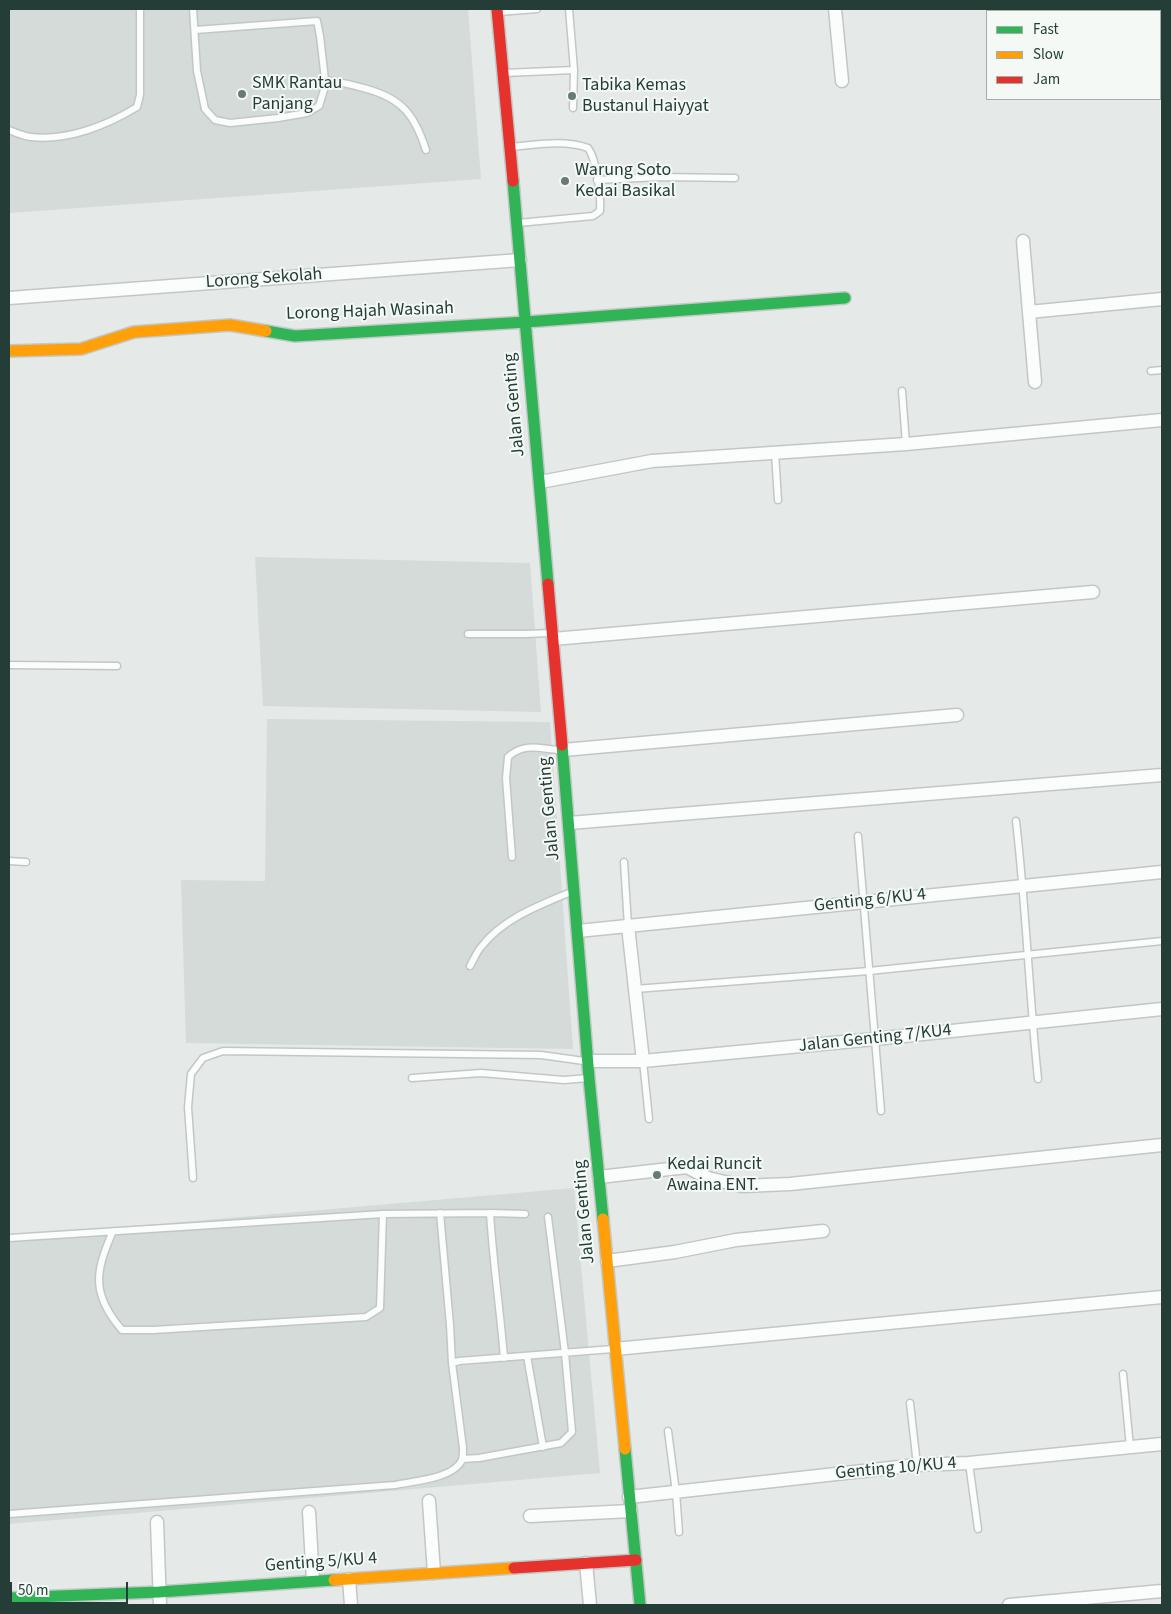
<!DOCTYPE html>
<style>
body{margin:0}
#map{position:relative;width:1171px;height:1614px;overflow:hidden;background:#e5eae8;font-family:"Source Sans 3",sans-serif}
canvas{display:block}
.frame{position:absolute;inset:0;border:10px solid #243d36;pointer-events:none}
.legend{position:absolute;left:986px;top:10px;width:175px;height:90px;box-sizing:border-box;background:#f4f9f6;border:1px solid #a1aea9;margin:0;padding:6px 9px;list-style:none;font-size:15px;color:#243d36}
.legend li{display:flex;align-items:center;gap:10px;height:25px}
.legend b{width:25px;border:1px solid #a1aea9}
.scale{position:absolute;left:10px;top:1582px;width:118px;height:22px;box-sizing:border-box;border:2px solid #243d36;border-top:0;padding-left:6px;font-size:15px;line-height:18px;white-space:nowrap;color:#243d36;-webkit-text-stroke:4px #f4f9f6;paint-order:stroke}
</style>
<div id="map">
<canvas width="1171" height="1614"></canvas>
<div class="frame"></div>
<ul class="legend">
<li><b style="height:6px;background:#30b455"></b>Fast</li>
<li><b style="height:6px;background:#ff9f0a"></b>Slow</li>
<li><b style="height:6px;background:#e5322d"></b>Jam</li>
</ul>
<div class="scale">50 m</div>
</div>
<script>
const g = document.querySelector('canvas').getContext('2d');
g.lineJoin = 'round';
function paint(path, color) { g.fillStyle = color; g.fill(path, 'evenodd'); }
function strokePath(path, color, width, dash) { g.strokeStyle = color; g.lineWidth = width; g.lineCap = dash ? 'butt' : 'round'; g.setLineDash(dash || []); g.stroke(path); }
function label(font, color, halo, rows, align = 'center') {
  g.font = font + ' "Source Sans 3",sans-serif'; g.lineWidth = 4; g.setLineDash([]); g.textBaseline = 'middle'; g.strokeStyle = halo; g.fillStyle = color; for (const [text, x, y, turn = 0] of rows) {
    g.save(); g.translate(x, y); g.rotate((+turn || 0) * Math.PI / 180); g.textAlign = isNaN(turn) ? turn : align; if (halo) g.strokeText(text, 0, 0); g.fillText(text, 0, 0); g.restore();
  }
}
const built = new Path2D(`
 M9 9H468L481 179 9 213Z
 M255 557 530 563 541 712 263 706Z
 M267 719 550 722 573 1049 186 1043 181 880 265 881Z
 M574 1188 600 1473 9 1524V1237Z`);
const lane = new Path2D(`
 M193 9 197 71 205 109 215 120 230 123 278 118 307 113 319 106 324 90 325 80C340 82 353 85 367 89 403 99 415 116 426 150
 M569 9 574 70 573 108
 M499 12 537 9
 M195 30 317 21 320 36 325 80
 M504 73 574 70
 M9 130C16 133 23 136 31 137 67 141 106 126 137 107L140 95V9
 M510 147C535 145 564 139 588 148 597 160 601 196 600 211L593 216 518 223
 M597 180 660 177 735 178
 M1151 371 1162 370
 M902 391 906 444
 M775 453 778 500
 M468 634H525L551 633
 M9 665 117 666
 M1016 821C1026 907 1029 993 1038 1079
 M858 836 881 1111
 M512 857 506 778 508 757C524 742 540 749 560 750
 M9 861 26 862
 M624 862 628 926
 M470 966C474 959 477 951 482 946 504 918 540 905 571 892
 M635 989 869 971 1162 941
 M643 1061 649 1119
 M412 1078 481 1073 564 1080 588 1078
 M193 1178 188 1107 191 1074 203 1058 223 1051 541 1055 584 1061
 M440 1213 450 1325 452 1363
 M113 1231C95 1272 91 1294 122 1330H153L366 1317 380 1308 383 1214 490 1213
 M9 1238 383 1214
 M527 1356 543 1447
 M504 1358C500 1309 493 1262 490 1213L525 1214
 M1123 1374 1130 1447
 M910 1403 917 1465
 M668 1431 676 1492 679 1532
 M462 1459 479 1458 561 1443 572 1432 565 1353 548 1217
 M969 1463 978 1529
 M9 1514 395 1485C413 1481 453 1479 462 1460 463 1457 463 1452 463 1448L452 1363 459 1361 613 1349`);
const street = new Path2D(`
 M835 9 842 81
 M994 9V11
 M1023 241 1029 312
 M9 298 520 260
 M1035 382 1029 312 1162 299
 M540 482 652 461 906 444 1162 420
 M553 639 1093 592
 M563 750 957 715
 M569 823 1162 775
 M628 926 643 1061
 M578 931 1162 872
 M588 1061H643L875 1039 1162 1009
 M599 1177 687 1167 708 1178 742 1186 790 1184 1162 1145
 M607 1261 675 1252 736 1240 823 1231
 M615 1349 1162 1297
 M629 1497 917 1465 969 1463 1162 1444
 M429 1501 434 1573
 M309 1512 313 1581
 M530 1516 631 1511
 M157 1522 160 1605
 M586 1563 590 1605
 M349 1579 351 1605
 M1009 1605 1162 1591`);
const fast = new Path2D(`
 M513 181 548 584
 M266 331 295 336 526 322 845 298
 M562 745 589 1078 603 1219
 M625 1449 640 1605
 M9 1598 159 1592 334 1580`);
const slow = new Path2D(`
 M9 351 81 349 134 332 230 325 266 331
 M603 1219 625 1449
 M334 1580 514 1568`);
const jam = new Path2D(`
 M497 9 513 181
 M548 584 562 745
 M514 1568 636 1560`);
const markers = [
 [242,94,5,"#687a74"],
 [572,96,5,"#687a74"],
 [565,181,5,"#687a74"],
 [657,1175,5,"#687a74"]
];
const poiNames = [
 ["SMK Rantau",252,84],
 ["Panjang",252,105],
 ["Tabika Kemas",582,86],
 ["Bustanul Haiyyat",582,107],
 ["Warung Soto",575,171],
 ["Kedai Basikal",575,192],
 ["Kedai Runcit",667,1165],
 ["Awaina ENT.",667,1186]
];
const streetNames = [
 ["Lorong Sekolah",264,279,-4],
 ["Lorong Hajah Wasinah",370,312,-2],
 ["Jalan Genting",515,405,-95],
 ["Jalan Genting",550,809,-95],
 ["Genting 6/KU 4",870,901,-6],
 ["Jalan Genting 7/KU4",875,1039,-6],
 ["Jalan Genting",585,1212,-95],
 ["Genting 10/KU 4",896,1469,-5],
 ["Genting 5/KU 4",321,1563,-4]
];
paint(built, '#d4dbd8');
strokePath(lane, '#c2c7c5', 9);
strokePath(street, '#c2c7c5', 15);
strokePath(fast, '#c1c8c5', 14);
strokePath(slow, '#c1c8c5', 14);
strokePath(jam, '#c1c8c5', 14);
strokePath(lane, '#fbfcfc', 6);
strokePath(street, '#fbfcfc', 12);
strokePath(fast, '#30b455', 11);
strokePath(slow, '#ff9f0a', 11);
strokePath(jam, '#e5322d', 11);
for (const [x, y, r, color] of markers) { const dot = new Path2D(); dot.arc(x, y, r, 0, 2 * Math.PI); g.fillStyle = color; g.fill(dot); strokePath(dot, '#f4f9f6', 2); }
label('18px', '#243d36', '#f4f9f6', poiNames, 'left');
label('18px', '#243d36', '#f4f9f6', streetNames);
</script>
